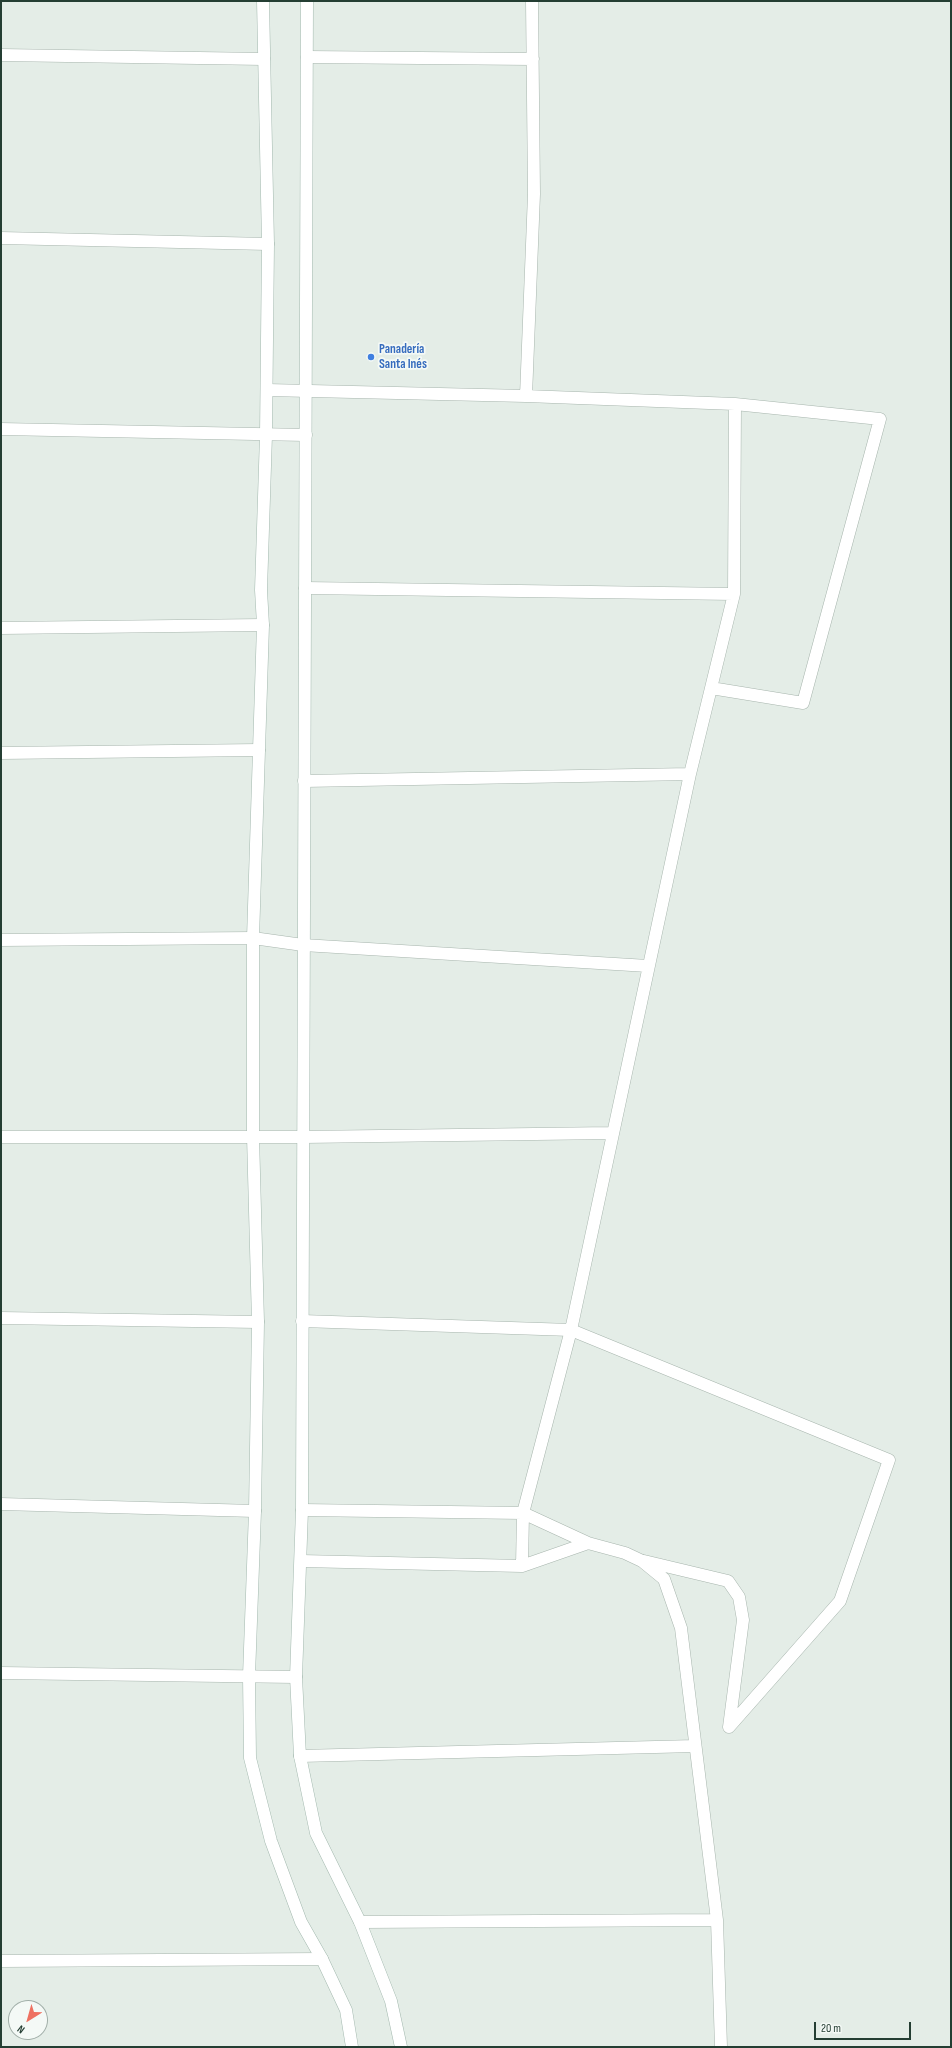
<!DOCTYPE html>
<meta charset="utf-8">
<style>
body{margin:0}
#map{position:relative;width:952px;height:2048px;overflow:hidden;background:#e4ede7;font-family:"Sofia Sans Condensed",sans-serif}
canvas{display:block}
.frame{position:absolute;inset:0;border:2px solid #243e33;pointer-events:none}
.north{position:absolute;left:8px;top:2000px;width:40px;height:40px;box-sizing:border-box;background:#f4f9f6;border:1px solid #a1aea8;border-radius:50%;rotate:217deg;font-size:11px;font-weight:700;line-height:16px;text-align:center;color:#243e33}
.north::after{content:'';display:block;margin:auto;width:14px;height:18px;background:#ee7161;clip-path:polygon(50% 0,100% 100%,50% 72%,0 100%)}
.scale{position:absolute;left:814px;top:2022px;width:97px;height:18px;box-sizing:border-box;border:2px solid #243e33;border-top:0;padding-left:5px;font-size:12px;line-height:14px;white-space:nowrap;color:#243e33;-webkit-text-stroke:3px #f4f9f6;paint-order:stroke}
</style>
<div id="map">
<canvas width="952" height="2048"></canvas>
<div class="frame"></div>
<div class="north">N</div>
<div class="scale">20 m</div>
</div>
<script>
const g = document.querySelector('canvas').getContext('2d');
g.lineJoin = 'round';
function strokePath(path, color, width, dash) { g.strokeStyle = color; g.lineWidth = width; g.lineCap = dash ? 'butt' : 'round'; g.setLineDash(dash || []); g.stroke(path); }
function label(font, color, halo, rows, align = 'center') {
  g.font = font + ' "Sofia Sans Condensed",sans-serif'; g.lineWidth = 3.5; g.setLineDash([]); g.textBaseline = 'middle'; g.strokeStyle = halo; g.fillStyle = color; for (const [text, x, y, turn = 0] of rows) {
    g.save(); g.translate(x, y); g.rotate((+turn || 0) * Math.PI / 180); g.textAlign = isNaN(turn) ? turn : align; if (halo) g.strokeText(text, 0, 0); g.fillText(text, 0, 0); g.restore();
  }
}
const street = new Path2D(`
 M1 55 264 59
 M307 57 533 59
 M1 238 268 244
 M267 390 526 396 735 404 734 594 690 774 571 1330 523 1513 522 1566
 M526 396 534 194 532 1
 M1 429 306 435
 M305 588 734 594
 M1 628 263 625
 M711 688 803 703 880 419 735 404
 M1 753 259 750
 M304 781 690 774
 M1 940 253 938 303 945 648 966
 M1 1137H303L612 1133
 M1 1318 258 1322
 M302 1321 571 1330 889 1460 840 1601 729 1727
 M1 1504 255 1511
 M302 1510 523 1513 588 1543 625 1553 642 1561 664 1579 681 1628 717 1920 721 2047
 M301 1561 522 1566 588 1543
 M644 1561 728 1581 739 1597 743 1620 729 1727
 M1 1673 296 1677
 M300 1756 695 1746
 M360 1922 717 1920
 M1 1961 322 1959`);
const secondary = new Path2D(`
 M263 1 268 244 266 435 261 590 263 625 253 938V1136L258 1322 255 1511 249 1676 250 1758 271 1841 301 1922 322 1959 346 2010 352 2047
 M307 1 302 1510 296 1677 300 1756 316 1833 360 1922 391 2001 401 2047`);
const markers = [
 [371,357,4,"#3f7fe0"]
];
const shopNames = [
 ["Panadería",379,350],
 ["Santa Inés",379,365]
];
strokePath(street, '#a7b5ad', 13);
strokePath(secondary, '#a2b8ae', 13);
strokePath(street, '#fff', 12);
strokePath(secondary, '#fff', 12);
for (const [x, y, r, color] of markers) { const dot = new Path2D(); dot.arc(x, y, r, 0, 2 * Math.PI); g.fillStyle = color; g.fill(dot); strokePath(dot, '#f4f9f6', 1.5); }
label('bold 13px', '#366cbe', '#f4f9f6', shopNames, 'left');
</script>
